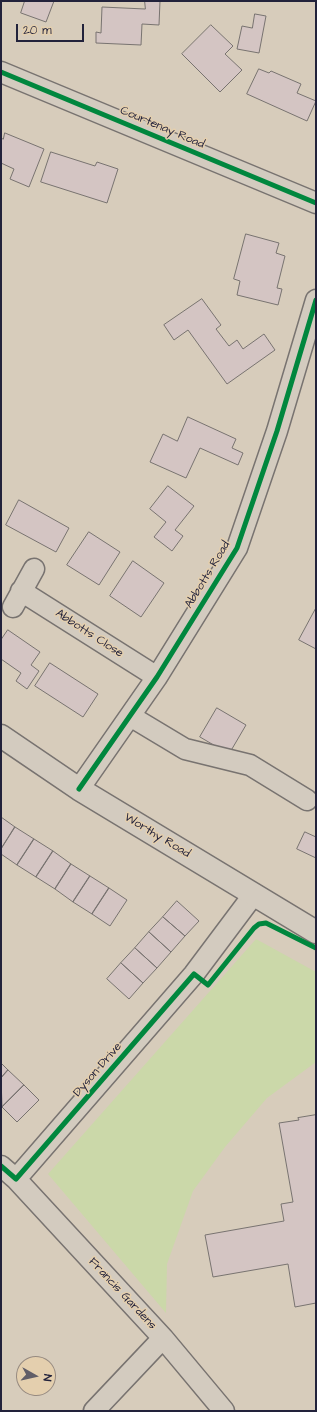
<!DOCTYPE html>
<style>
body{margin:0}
#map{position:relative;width:317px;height:1412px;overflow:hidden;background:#d7ccbb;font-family:"Architects Daughter",sans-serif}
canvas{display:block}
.frame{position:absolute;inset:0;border:2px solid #22223b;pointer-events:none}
.north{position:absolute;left:16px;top:1356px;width:40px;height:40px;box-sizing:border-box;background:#e4cfae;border:1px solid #968a80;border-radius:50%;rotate:98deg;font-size:11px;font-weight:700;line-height:16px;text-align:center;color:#22223b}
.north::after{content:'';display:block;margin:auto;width:14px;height:18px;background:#615e68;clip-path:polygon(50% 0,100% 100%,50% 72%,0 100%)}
.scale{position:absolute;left:16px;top:24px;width:68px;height:18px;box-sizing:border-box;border:2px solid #22223b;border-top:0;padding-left:5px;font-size:12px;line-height:14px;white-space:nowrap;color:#22223b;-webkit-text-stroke:3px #e4cfae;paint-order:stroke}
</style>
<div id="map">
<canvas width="317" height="1412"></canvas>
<div class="frame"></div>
<div class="north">N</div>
<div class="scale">20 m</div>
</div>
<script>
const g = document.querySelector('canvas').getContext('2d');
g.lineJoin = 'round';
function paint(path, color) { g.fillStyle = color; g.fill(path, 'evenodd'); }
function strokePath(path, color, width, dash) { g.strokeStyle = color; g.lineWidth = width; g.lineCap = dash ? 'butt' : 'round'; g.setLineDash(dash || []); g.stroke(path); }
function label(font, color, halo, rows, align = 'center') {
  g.font = font + ' "Architects Daughter",sans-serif'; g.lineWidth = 3; g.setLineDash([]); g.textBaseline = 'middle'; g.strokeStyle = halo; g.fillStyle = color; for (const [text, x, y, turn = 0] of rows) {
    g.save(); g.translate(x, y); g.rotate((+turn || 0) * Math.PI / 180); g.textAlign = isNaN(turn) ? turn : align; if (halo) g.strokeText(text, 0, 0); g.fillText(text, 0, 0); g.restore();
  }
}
const green = new Path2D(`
 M256 939 316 972V1062L267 1098 225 1147 193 1191 167 1264 166 1313 48 1174Z`);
const building = new Path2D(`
 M25 1H54L46 22 21 13Z
 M145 1H160L159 25 142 24 141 45 96 43V32L101 33 102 7 145 9Z
 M255 14 266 16 259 53 237 49 242 26 252 28Z
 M211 25 233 46 225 54 242 70 220 92 182 54Z
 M259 69 269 73 271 71 301 84 297 93 316 101 307 121 247 94Z
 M5 133 44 149 29 187 10 179 14 169 1 163V138L3 139Z
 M51 152 95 166 97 162 118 169 107 203 41 182Z
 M246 234 279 243 276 253 285 256 277 288 282 289 278 305 237 295 240 281 234 279Z
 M202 299 221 325 216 329 229 346 237 340 243 349 264 334 275 350 227 384 188 330 174 340 164 325Z
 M188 417 236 439 232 448 243 453 238 465 200 448 186 478 150 462 163 434 177 441Z
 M168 486 194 506 175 530 183 536 172 551 154 537 166 522 150 509Z
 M19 500 69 528 56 552 6 525Z
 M89 532 120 552 99 585 67 565Z
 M133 561 164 583 141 617 110 596Z
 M316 608V649L299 640Z
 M8 630 40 652 31 665 39 671 27 689 16 681 21 673 1 659V640Z
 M50 663 98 694 83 717 35 686Z
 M217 708 246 725 229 754 200 737Z
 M1 817 15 827 1 849Z
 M15 827 34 839 17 865 1 854V849Z
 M305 832 316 837V858L297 849Z
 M34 839 53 851 36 877 17 865Z
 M53 851 71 864 55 889 36 877Z
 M71 864 90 876 73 902 55 889Z
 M90 876 109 888 92 914 73 902Z
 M109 888 127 900 110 926 92 914Z
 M177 901 199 921 185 936 163 917Z
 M163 917 185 936 171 952 149 932Z
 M149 932 171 952 157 968 135 948Z
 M135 948 157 968 143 983 121 963Z
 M121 963 143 983 129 999 107 979Z
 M1 1063 8 1070 1 1078Z
 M8 1070 24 1085 2 1107 1 1078Z
 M24 1085 39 1100 17 1122 2 1107Z
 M316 1115V1303L295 1307 288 1264 213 1277 205 1235 284 1221 281 1204 293 1202 279 1123 299 1120 298 1118Z`);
const minor = new Path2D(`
 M1 72 316 203
 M21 591 157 677
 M13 607 34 569
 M130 716 185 749 250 765 307 800
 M79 789 157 677 237 548 277 431 316 300
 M1 1166 16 1179 163 1338 224 1411
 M16 1179 194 974 254 894
 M94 1411 163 1338`);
const secondary = new Path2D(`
 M1 736 79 789 316 932`);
const cycleway = new Path2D(`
 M1 72 316 203
 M79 789 157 677 237 548 277 431 316 300
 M1 1166 16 1179 194 974 208 985 254 928 259 924 266 923 316 948`);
const streetNames = [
 ["Courtenay Road",162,128,23],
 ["Abbotts Road",208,575,-59],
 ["Abbotts Close",89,634,33],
 ["Worthy Road",157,836,31],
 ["Dyson Drive",98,1070,-49],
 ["Francis Gardens",122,1294,47]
];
paint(green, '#cbd8a9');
paint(building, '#d4c5c3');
strokePath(building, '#787370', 1);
strokePath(minor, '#787370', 23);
strokePath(secondary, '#787370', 25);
strokePath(minor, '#d3cbbf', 20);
strokePath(secondary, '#d3cbbf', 22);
strokePath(cycleway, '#00873e', 5);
label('12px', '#22223b', '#e4cfae', streetNames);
</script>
